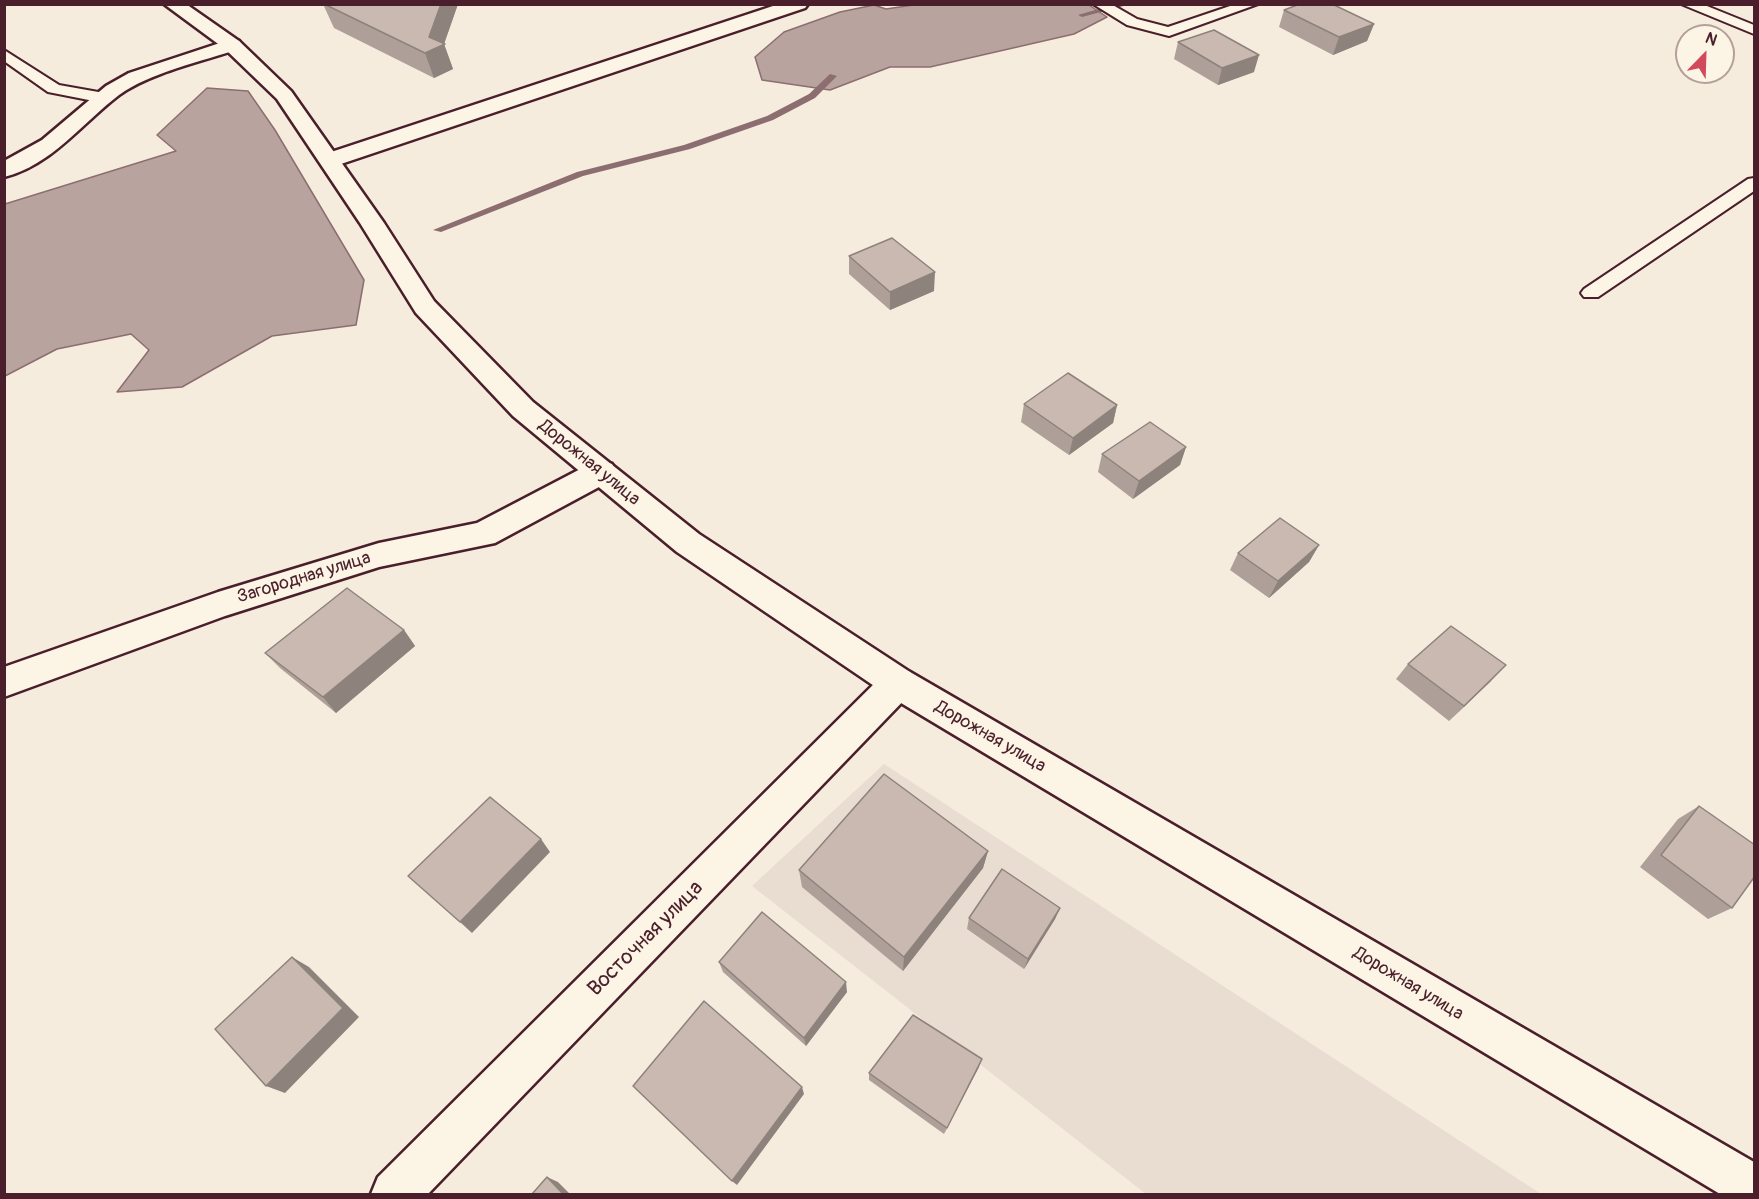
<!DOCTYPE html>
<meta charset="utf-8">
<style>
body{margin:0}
#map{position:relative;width:1759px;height:1199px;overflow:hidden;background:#f5ecde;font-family:Pangolin,sans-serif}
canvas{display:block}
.frame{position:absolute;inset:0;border:6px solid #4a1f2b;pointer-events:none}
.north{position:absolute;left:1675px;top:24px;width:60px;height:60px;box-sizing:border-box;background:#fcf5e5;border:2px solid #b59f9b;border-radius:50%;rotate:23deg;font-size:16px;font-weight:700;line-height:24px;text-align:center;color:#4a1f2b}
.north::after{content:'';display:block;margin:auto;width:21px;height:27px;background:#d1495b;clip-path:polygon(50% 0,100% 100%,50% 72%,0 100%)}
</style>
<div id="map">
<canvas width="1759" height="1199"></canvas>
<div class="frame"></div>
<div class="north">N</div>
</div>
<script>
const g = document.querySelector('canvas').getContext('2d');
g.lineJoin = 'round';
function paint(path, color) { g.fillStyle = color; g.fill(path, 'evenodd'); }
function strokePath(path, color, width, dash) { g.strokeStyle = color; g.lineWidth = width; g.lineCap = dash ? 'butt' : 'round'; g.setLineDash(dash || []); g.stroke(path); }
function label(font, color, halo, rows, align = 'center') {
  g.font = font + ' Pangolin,sans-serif'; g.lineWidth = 4.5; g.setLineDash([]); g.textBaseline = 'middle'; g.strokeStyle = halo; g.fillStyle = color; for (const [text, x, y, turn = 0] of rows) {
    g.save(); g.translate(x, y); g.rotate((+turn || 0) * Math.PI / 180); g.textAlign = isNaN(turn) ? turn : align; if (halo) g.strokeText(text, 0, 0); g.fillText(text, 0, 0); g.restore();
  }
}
const built = new Path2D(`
 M884 764 1541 1194H1146L752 886Z`);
const water = new Path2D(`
 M920 4 1089 5 1107 17 1074 34 930 67H890L830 90 762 80 755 57 784 32 840 12 874 5 886 9Z
 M207 88 248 91 275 130 364 280 356 325 272 336 182 387 117 392 149 350 131 334 57 349 5 376V204L176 151 157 135Z`);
const stream = new Path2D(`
 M1116 4H1131L1082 17 1078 15Z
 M830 74 837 76 815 98 773 120 690 149 583 176 441 232 433 230 577 172 684 145 767 116 809 94Z`);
const lane = new Path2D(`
 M1093 4H1111L1137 19 1168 27 1236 4H1258L1169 36 1127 25Z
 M1681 4H1702L1754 25V34Z
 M4 50 59 85 104 93 112 98 104 103 48 92 4 61Z
 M1754 178V191L1598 297H1584L1581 293 1584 289 1748 179Z`);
const street = new Path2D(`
 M779 4H808L805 8 338 165 330 167 322 165 319 160 322 155Z
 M232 39 239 41 242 45 239 49C203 61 149 73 119 95 82 123 52 165 4 177V161L42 140 106 86 129 73Z
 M601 461 612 464 616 472 612 480 495 543 379 567 225 616 4 697V667L218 592 379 543 477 523 590 464Z
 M898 668 910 672 916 683 910 694 428 1194H371L378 1177 886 672Z`);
const secondary = new Path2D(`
 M164 4H186L239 41 291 91 384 223 434 301 533 402 699 534 910 672 1754 1162V1194H1720L886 694 677 552 513 416 416 313 360 223 277 99 225 49Z`);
const wall = new Path2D(`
 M323 4H458L444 44 453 69 434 78 334 28Z
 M1284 10 1374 24 1367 41 1333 55 1279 27Z
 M1178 42 1254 72 1218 85 1174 59Z
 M849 256 934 291 890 310 849 274Z
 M1024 404 1117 405 1113 423 1069 455 1021 422Z
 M1186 447 1180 465 1133 499 1098 472 1102 454Z
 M1319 545 1309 562 1269 598 1230 570 1238 553Z
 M404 630 415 646 336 713 280 668 265 653Z
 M1408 664 1491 681 1449 721 1396 679Z
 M1699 806 1732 908 1708 919 1640 867 1678 819Z
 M988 851 983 868 903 971 802 887 799 870Z
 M1060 908 1055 919 1024 969 967 929 969 918Z
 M719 962 847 992 806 1046 723 972Z
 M979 1067 944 1134 869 1080V1073Z`);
const shadedWall = new Path2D(`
 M441 4H458L444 44 453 69 434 78 425 53 429 37Z
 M1374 24 1367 41 1333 55 1339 37Z
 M1259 55 1254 72 1218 85 1222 68Z
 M935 272 934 291 890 310V292Z
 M1117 405 1113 423 1069 455 1073 438Z
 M1186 447 1180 465 1133 499 1139 481Z
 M1319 545 1309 562 1269 598 1278 581Z
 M404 630 415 646 336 713 323 697Z
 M1506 665 1491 681 1449 721 1464 706Z
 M541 839 550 852 472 933 460 922Z
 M988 851 983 868 903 971 904 957Z
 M1060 908 1055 919 1024 969 1028 959Z
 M292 957 309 967 359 1017 285 1093 266 1086Z
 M846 982 847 992 806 1046 804 1038Z
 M982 1059 979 1067 944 1134 947 1128Z
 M802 1087 804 1094 737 1185 732 1181Z
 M547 1177 558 1182 570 1194H563Z`);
const building = new Path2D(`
 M324 4H441L429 37 445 44 425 53Z
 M1300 4H1332L1374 24 1339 37 1284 10Z
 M1214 30 1259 55 1222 68 1178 42Z
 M892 238 935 272 890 292 849 256Z
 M1068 373 1117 405 1073 438 1024 404Z
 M1150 422 1186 447 1139 481 1102 454Z
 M1280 518 1319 545 1278 581 1238 553Z
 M347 588 404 630 323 697 265 653Z
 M1451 626 1506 665 1464 706 1408 664Z
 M884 774 988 851 904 957 799 870Z
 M490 797 541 839 460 922 408 876Z
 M1699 806 1755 845V876L1732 908 1661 855Z
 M1002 869 1060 908 1028 959 969 918Z
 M762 912 846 982 804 1038 719 962Z
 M292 957 343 1008 266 1086 215 1029Z
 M704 1001 802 1087 732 1181 633 1086Z
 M913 1015 982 1059 947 1128 869 1073Z
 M547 1177 563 1194H532Z`);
const streetNames = [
 ["Дорожная улица",589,463,39],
 ["Загородная улица",304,578,-17],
 ["Дорожная улица",990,737,30],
 ["Дорожная улица",1408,984,31]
];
const nearStreetnames = [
 ["Восточная улица",646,939,-45]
];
paint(built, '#e8ddd0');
paint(water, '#b8a39e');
strokePath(water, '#8c6e70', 1.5);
paint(stream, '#8c6e70');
strokePath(lane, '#4a1f2b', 4);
strokePath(street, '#4a1f2b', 5);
strokePath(secondary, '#4a1f2b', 5);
paint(lane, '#fcf5e5');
paint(street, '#fcf5e5');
paint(secondary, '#fcf5e5');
paint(wall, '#ae9f98');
paint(shadedWall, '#8d827c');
paint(building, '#cab9b1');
strokePath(building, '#8d827c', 1.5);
label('18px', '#4a1f2b', '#fcf5e5', streetNames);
label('21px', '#4a1f2b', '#fcf5e5', nearStreetnames);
</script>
